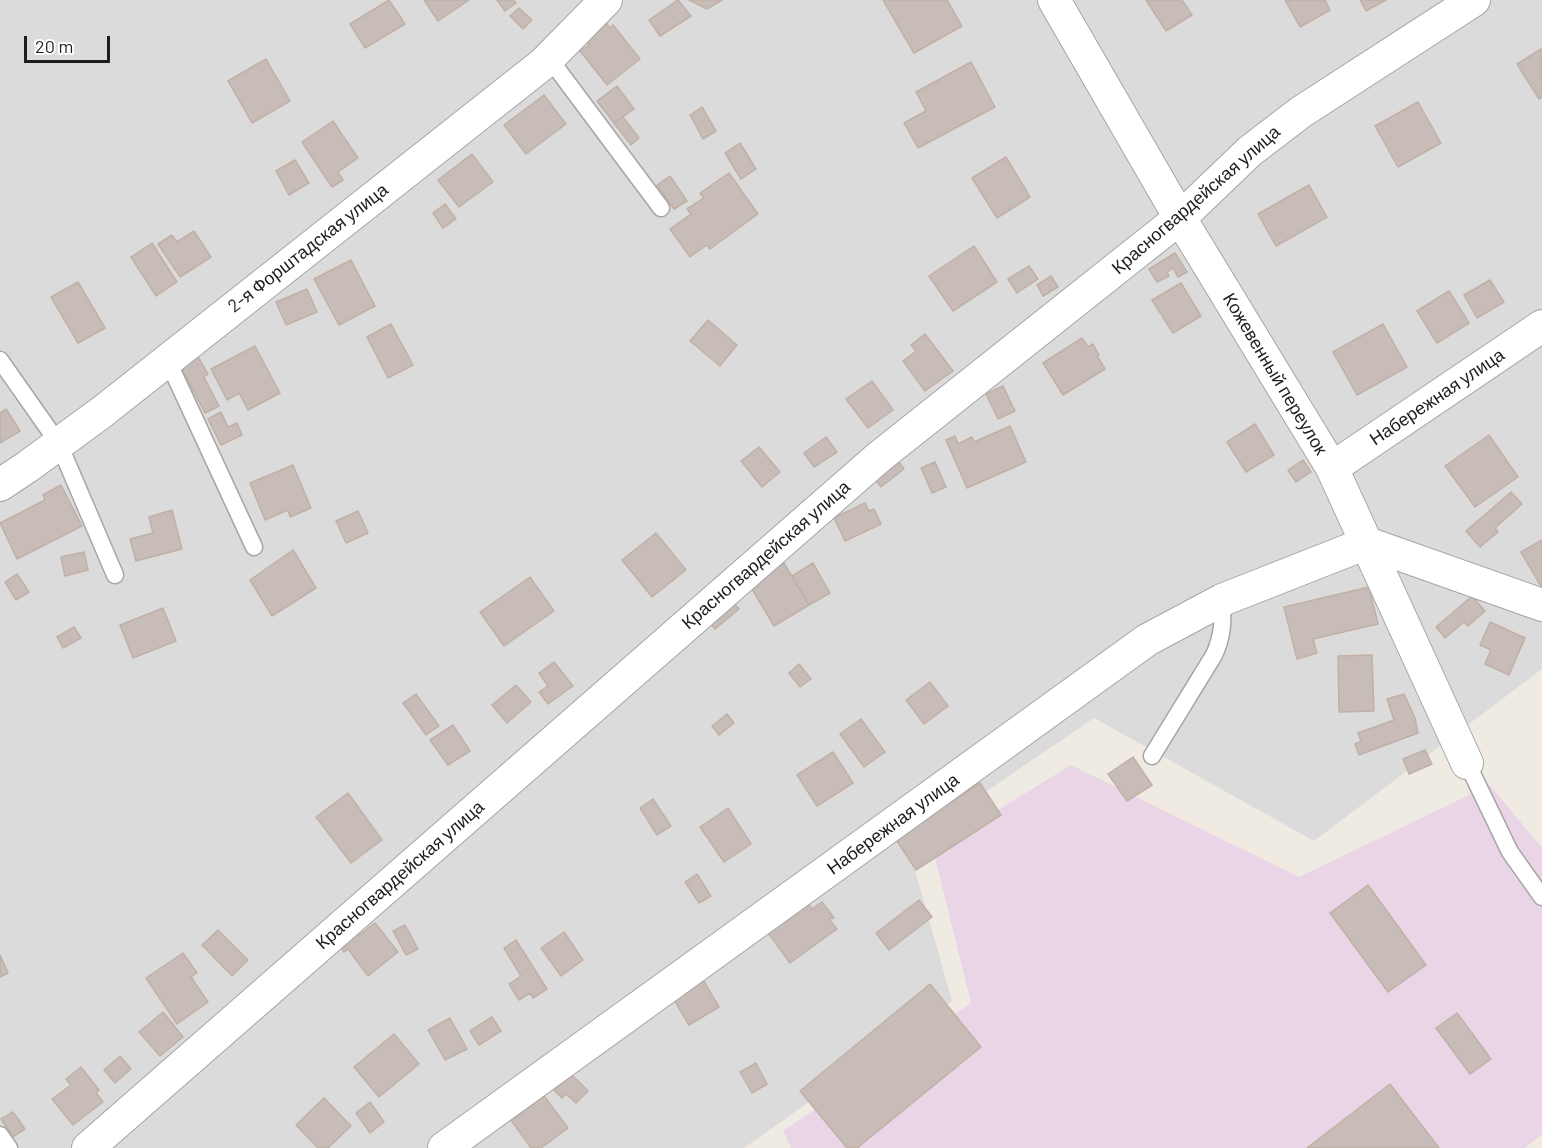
<!DOCTYPE html>
<meta charset="utf-8">
<style>
body{margin:0}
#map{position:relative;width:1542px;height:1148px;overflow:hidden;background:#efebe3;font-family:Barlow,sans-serif}
canvas{display:block}
.scale{position:absolute;left:24px;top:36px;width:86px;height:27px;box-sizing:border-box;border:3px solid #1e1e1e;border-top:0;padding-left:8px;font-size:18px;line-height:21px;white-space:nowrap;color:#1e1e1e;-webkit-text-stroke:4px #fff;paint-order:stroke}
</style>
<div id="map">
<canvas width="1542" height="1148"></canvas>
<div class="scale">20 m</div>
</div>
<script>
const g = document.querySelector('canvas').getContext('2d');
g.lineJoin = 'round';
function paint(path, color) { g.fillStyle = color; g.fill(path, 'evenodd'); }
function strokePath(path, color, width, dash) { g.strokeStyle = color; g.lineWidth = width; g.lineCap = dash ? 'butt' : 'round'; g.setLineDash(dash || []); g.stroke(path); }
function label(font, color, halo, rows, align = 'center') {
  g.font = font + ' Barlow,sans-serif'; g.lineWidth = 4.5; g.setLineDash([]); g.textBaseline = 'middle'; g.strokeStyle = halo; g.fillStyle = color; for (const [text, x, y, turn = 0] of rows) {
    g.save(); g.translate(x, y); g.rotate((+turn || 0) * Math.PI / 180); g.textAlign = isNaN(turn) ? turn : align; if (halo) g.strokeText(text, 0, 0); g.fillText(text, 0, 0); g.restore();
  }
}
const residential = new Path2D(`
 M0 0H1542V669L1314 841 1094 718 908 845 952 1001 744 1148H0Z`);
const industrial = new Path2D(`
 M1071 765 1299 877 1490 785 1542 848V1134L1525 1148H791L783 1131 971 1003 933 850Z`);
const building = new Path2D(`
 M389 0 405 24 365 48 350 24Z
 M424 0H469L438 21Z
 M497 0H513L516 3 505 11Z
 M678 0 691 16 660 36 649 20Z
 M689 0H722L707 9Z
 M883 0H947L962 26 914 53Z
 M1146 0H1182L1192 15 1166 31Z
 M1285 0H1325L1330 10 1300 27Z
 M1360 0H1386L1366 11Z
 M519 8 532 20 523 29 510 16Z
 M602 18 610 28 613 25 640 59 607 85 580 51 589 45 581 35Z
 M1541 49 1542 97 1539 99 1517 64Z
 M266 59 290 101 252 123 228 81Z
 M971 62 995 107 918 148 904 123 926 111 916 92Z
 M617 86 634 109 614 123 597 101Z
 M544 95 566 124 526 154 504 125Z
 M1418 102 1441 143 1398 167 1375 126Z
 M702 107 716 131 703 139 690 115Z
 M623 117 639 138 631 145 614 123Z
 M333 121 358 158 338 172 343 180 332 187 302 142Z
 M740 143 756 169 741 179 725 153Z
 M472 154 493 182 459 207 438 180Z
 M1006 157 1030 197 997 218 972 178Z
 M295 160 309 183 289 195 276 171Z
 M729 173 758 214 710 249 707 245 690 257 670 229 691 214 687 209 704 198 700 193Z
 M670 176 687 201 674 209 657 185Z
 M1309 185 1327 217 1276 246 1258 214Z
 M445 204 456 219 443 228 433 213Z
 M194 231 211 257 180 277 158 244 172 235 177 242Z
 M152 243 177 282 156 296 131 257Z
 M974 246 997 282 953 311 929 276Z
 M1175 253 1187 272 1178 277 1173 268 1167 272 1169 276 1157 282 1149 269Z
 M351 260 375 306 339 325 314 279Z
 M1029 266 1038 279 1017 293 1008 279Z
 M1051 276 1058 287 1043 296 1037 285Z
 M1490 280 1504 302 1477 318 1464 295Z
 M78 282 105 328 78 343 51 297Z
 M1181 283 1201 316 1173 333 1152 300Z
 M307 289 317 312 286 325 276 302Z
 M1449 291 1469 323 1437 343 1417 311Z
 M708 320 737 345 720 366 690 341Z
 M391 324 413 365 388 378 367 337Z
 M1383 324 1407 367 1357 395 1333 352Z
 M925 334 953 371 925 391 903 361 916 351 911 345Z
 M1082 338 1088 347 1093 344 1099 355 1097 356 1105 369 1063 395 1043 363Z
 M255 346 280 393 248 410 239 393 227 400 211 369Z
 M195 351 208 374 204 377 219 406 205 413 177 360Z
 M872 381 893 410 868 428 846 399Z
 M1003 386 1015 411 998 419 986 394Z
 M6 409 20 431 0 443V413Z
 M221 412 228 427 237 423 242 435 221 445 208 419Z
 M1255 424 1274 455 1246 472 1227 442Z
 M1010 426 1026 462 967 488 946 440 955 436 958 444 972 437 974 442Z
 M1489 435 1518 477 1475 507 1445 466Z
 M826 437 837 452 814 467 804 453Z
 M759 447 780 472 762 487 741 461Z
 M893 454 904 469 881 487 869 472Z
 M1303 460 1311 472 1296 482 1288 470Z
 M935 462 946 487 932 493 921 468Z
 M293 465 311 508 290 517 288 510 265 520 250 483Z
 M61 485 82 526 17 559 0 523 45 500 43 495Z
 M1511 492 1522 504 1495 528 1498 532 1480 547 1466 531Z
 M865 503 869 511 874 509 881 524 845 541 834 518Z
 M172 510 182 549 136 561 130 539 153 533 149 517Z
 M358 511 368 533 346 543 336 521Z
 M656 533 686 570 652 597 622 560Z
 M1542 540V588L1521 552Z
 M293 550 316 588 272 616 250 580Z
 M84 552 88 570 65 576 61 557Z
 M784 563 809 605 774 626 749 584Z
 M813 563 830 593 809 605 792 576Z
 M17 574 29 592 16 600 5 582Z
 M530 577 554 611 504 646 480 612Z
 M1369 587 1378 624 1313 639 1317 653 1297 659 1284 607Z
 M728 596 739 609 715 629 704 616Z
 M1472 596 1485 611 1468 626 1464 622 1445 638 1436 627Z
 M163 608 176 641 133 658 120 625Z
 M1490 622 1525 638 1509 675 1485 664 1491 650 1480 645Z
 M74 627 81 638 63 648 57 637Z
 M1372 655 1374 711 1339 712 1338 656Z
 M554 662 573 686 548 704 539 692 548 686 539 673Z
 M799 664 811 679 800 687 789 673Z
 M930 682 948 706 924 724 906 700Z
 M516 685 531 702 507 723 492 705Z
 M416 694 439 726 426 735 403 703Z
 M1404 694 1415 718 1418 733 1359 755 1355 744 1361 741 1358 733 1394 720 1387 699Z
 M727 714 734 723 719 735 712 726Z
 M861 719 885 752 864 767 840 734Z
 M453 725 470 751 448 765 430 740Z
 M1425 750 1432 764 1409 774 1403 759Z
 M833 752 853 783 817 806 797 775Z
 M1133 757 1152 785 1127 801 1108 774Z
 M980 783 1001 815 916 870 895 838Z
 M348 793 382 840 351 863 316 817Z
 M653 799 671 826 657 835 640 808Z
 M728 808 751 844 724 862 700 827Z
 M697 874 711 896 699 903 685 882Z
 M1368 885 1426 965 1388 992 1330 913Z
 M919 900 932 917 889 950 876 933Z
 M806 901 812 909 822 902 834 918 829 919 837 929 790 963 766 930Z
 M375 923 398 952 368 976 348 949 344 952 339 945 356 931 359 935Z
 M405 925 418 949 406 955 393 931Z
 M218 930 248 960 232 976 202 945Z
 M564 932 583 960 561 976 541 948Z
 M516 940 547 989 533 998 530 993 519 1000 509 984 521 976 504 948Z
 M183 953 197 973 191 977 208 1002 177 1024 146 978Z
 M0 955 8 973 0 977Z
 M700 975 719 1007 689 1025 670 993Z
 M930 984 981 1047 857 1148H847L800 1091Z
 M163 1012 183 1037 160 1056 139 1032Z
 M1457 1013 1491 1059 1470 1074 1436 1028Z
 M492 1017 501 1031 479 1045 470 1031Z
 M450 1018 467 1049 445 1060 428 1030Z
 M394 1034 419 1064 379 1097 354 1067Z
 M120 1056 131 1069 115 1083 104 1070Z
 M756 1063 767 1084 752 1093 740 1072Z
 M81 1067 99 1090 96 1093 103 1102 73 1125 52 1099 71 1085 66 1079Z
 M570 1073 588 1091 576 1103 566 1094 562 1098 553 1089Z
 M1390 1084 1439 1148H1307Z
 M544 1096 568 1128 541 1148H531L511 1120Z
 M324 1098 351 1126 328 1148H318L296 1125Z
 M370 1102 384 1122 370 1133 356 1113Z
 M13 1112 25 1129 13 1137 1 1119Z`);
const lane = new Path2D(`
 M549 58 661 208
 M167 359 254 547
 M0 360 59 444 115 575
 M1152 756 1214 655C1223 636 1223 621 1222 600
 M1467 763 1510 852 1542 897
 M0 1135 9 1148`);
const street = new Path2D(`
 M1054 0 1180 218 1332 468 1467 763
 M1332 468 1542 326
 M0 485 27 467 102 412 544 63 606 0
 M88 1148 879 457 1180 218 1250 151 1301 112 1474 0
 M444 1148 1147 640 1222 600 1367 543 1542 605`);
const streetNames = [
 ["Красногвардейская улица",1196,200,-41],
 ["2-я Форштадская улица",308,248,-38],
 ["Кожевенный переулок",1275,374,59],
 ["Набережная улица",1437,397,-34],
 ["Красногвардейская улица",766,555,-41],
 ["Набережная улица",893,824,-36],
 ["Красногвардейская улица",400,875,-41]
];
paint(residential, '#dcdbdb');
paint(industrial, '#e9d5e6');
paint(building, '#c7bcb7');
strokePath(building, '#c1b0a5', 1.5);
strokePath(lane, '#a5a5a5', 19);
strokePath(street, '#a5a5a5', 34);
strokePath(lane, '#fff', 16);
strokePath(street, '#fff', 32);
label('18px', '#1e1e1e', '#fff', streetNames);
</script>
